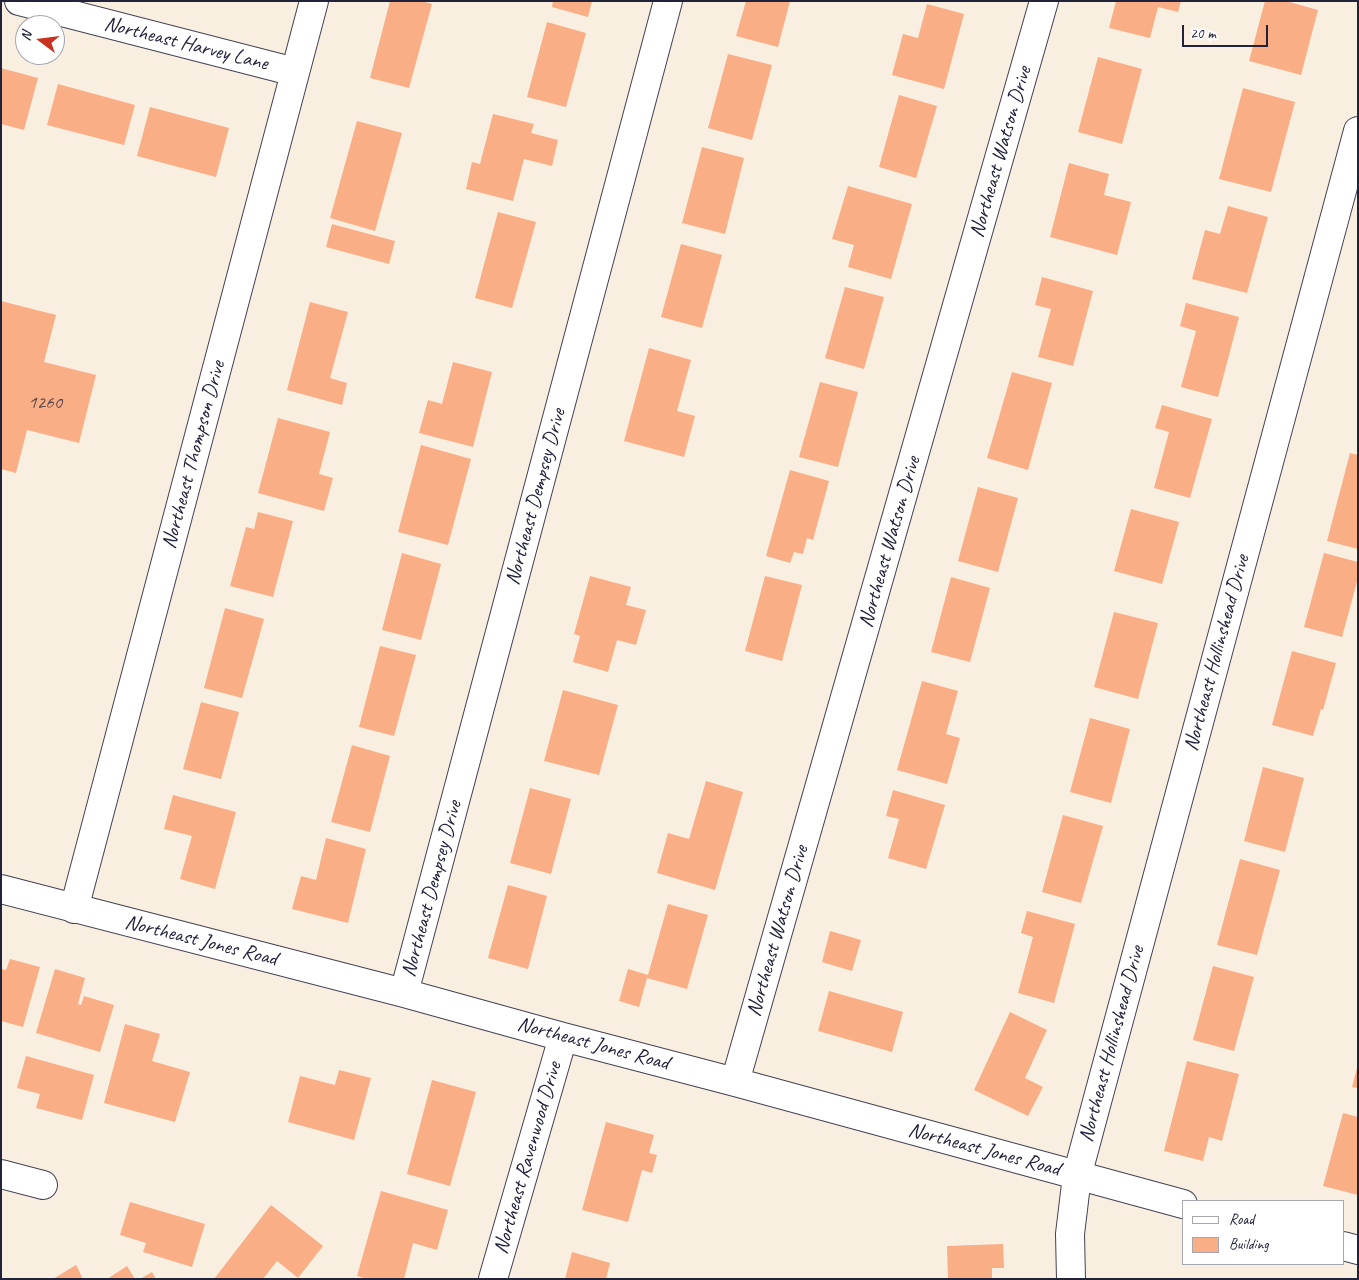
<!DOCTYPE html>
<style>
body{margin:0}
#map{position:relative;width:1359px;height:1280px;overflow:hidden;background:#f9efe1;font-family:Caveat,sans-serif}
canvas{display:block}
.frame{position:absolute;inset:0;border:2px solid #22223b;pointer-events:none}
.legend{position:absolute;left:1182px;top:1200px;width:162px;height:65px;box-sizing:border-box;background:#fff;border:1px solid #a7a7b1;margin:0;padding:6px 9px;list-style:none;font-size:15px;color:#22223b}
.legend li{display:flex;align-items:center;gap:10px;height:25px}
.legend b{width:25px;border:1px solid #a7a7b1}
.north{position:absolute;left:15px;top:15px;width:50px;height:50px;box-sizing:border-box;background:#fff;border:1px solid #a7a7b1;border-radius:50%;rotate:285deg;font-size:14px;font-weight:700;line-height:20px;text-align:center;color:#22223b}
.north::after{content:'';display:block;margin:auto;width:18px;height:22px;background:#c8321e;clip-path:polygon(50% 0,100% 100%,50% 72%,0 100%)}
.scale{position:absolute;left:1182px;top:25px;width:86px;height:22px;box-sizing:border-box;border:2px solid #22223b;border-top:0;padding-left:6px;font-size:15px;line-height:18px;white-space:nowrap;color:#22223b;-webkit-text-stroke:4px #fff;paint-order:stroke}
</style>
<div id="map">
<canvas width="1359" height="1280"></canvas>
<div class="frame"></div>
<ul class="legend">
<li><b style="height:6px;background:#fff"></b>Road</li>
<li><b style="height:14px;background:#faae86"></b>Building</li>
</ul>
<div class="north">N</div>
<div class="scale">20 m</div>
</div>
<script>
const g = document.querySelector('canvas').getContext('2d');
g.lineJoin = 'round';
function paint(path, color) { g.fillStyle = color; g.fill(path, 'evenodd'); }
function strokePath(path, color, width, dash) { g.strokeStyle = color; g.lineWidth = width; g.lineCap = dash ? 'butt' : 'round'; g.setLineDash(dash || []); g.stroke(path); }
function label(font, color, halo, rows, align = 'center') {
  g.font = font + ' Caveat,sans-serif'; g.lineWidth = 5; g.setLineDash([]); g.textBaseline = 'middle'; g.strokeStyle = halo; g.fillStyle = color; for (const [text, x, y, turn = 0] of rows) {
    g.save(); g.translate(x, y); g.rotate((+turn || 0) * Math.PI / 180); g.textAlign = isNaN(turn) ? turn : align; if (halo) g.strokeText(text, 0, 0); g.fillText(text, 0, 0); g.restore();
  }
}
const building = new Path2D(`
 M390 1H422L432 4 409 88 370 78Z
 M553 1H592L588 17 552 7Z
 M746 1H790L778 47 736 36Z
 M1116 1H1181L1178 12 1158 7 1150 38 1109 28Z
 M1265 1H1286L1318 10 1301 75 1249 61Z
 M927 4 964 14 944 89 892 75 903 34 918 38Z
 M547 22 586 33 566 107 527 97Z
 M728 54 772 65 752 140 708 128Z
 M1098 57 1142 69 1122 144 1078 132Z
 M1 68 38 78 24 130 1 124Z
 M58 84 135 105 124 145 47 125Z
 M1243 88 1295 102 1271 192 1219 179Z
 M899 95 937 106 916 178 879 167Z
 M150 107 229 128 216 177 137 156Z
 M493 114 534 124 531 133 558 140 552 166 524 159 513 201 466 189 472 162 480 164Z
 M357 121 402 133 375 231 330 218Z
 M702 147 744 158 725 234 682 223Z
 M1069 163 1109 174 1104 195 1131 202 1117 255 1050 237Z
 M848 186 912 204 891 279 848 267 854 245 832 239Z
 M1228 206 1268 217 1247 293 1192 279 1205 230 1220 234Z
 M498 212 536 222 512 308 475 298Z
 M332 224 395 241 389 264 326 247Z
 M681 244 722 255 702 328 661 317Z
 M1042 277 1093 291 1073 366 1038 357 1051 309 1035 305Z
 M845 287 884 297 864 369 825 358Z
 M1 301 56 315 44 362 96 375 79 443 27 430 16 473 1 469Z
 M310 302 348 312 330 378 347 383 342 405 287 390Z
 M1186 303 1239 317 1218 397 1181 387 1196 331 1180 326Z
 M649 348 691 360 677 411 695 416 684 457 624 441Z
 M453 362 492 372 473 447 419 433 428 400 442 404Z
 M1012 372 1052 383 1028 470 987 458Z
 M820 382 858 392 838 467 799 457Z
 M1162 405 1212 419 1190 498 1154 488 1169 432 1155 428Z
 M278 418 330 432 319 474 333 478 324 511 258 493Z
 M421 445 471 459 448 545 398 532Z
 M1350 453 1358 455V549L1327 541Z
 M790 470 829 481 813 540 807 538 803 554 794 552 790 563 766 556Z
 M978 487 1018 498 998 572 958 561Z
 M1131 509 1179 522 1162 584 1114 571Z
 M258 512 293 521 273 597 230 586 246 527 254 529Z
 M402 553 441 564 421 640 382 630Z
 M1324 553 1358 562V578L1342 637 1304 627Z
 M590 576 631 587 626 605 646 610 636 645 617 640 608 672 573 662 580 636 574 634Z
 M765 576 802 585 782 661 745 651Z
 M951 577 990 588 970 662 931 652Z
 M225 608 264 619 242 698 204 688Z
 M1114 612 1158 623 1138 699 1094 687Z
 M380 646 416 655 394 736 359 727Z
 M1292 651 1336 663 1323 710 1321 709 1313 736 1272 725Z
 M922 681 958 691 946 734 960 738 947 784 897 770Z
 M563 690 618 705 599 775 544 761Z
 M201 702 239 712 221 779 183 769Z
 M1090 718 1130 729 1111 803 1070 792Z
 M352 745 390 756 370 832 331 822Z
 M1263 767 1304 778 1285 852 1244 841Z
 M706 781 743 792 715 890 657 873 668 833 689 839Z
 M530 788 571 799 551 874 510 863Z
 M893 790 945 805 926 869 888 858 899 819 886 816Z
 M173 795 236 812 215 889 180 879 192 836 164 829Z
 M1063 815 1103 826 1081 903 1042 892Z
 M326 838 366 849 348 923 292 909 301 876 316 880Z
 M1240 859 1280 870 1257 955 1217 945Z
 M508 885 547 896 528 969 488 958Z
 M668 904 708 915 687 989 647 978 639 1007 619 1001 628 969 648 975Z
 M1027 911 1075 924 1054 1003 1018 993 1033 937 1021 933Z
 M830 931 861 940 852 971 822 962Z
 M10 959 40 967 23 1027 1 1021V969L6 970Z
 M1213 966 1254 977 1234 1051 1193 1040Z
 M55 969 85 978 78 1004 81 1005 84 996 114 1005 100 1052 36 1033Z
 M829 991 903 1012 892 1052 818 1031Z
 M1010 1012 1047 1030 1025 1078 1043 1087 1028 1116 974 1090Z
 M125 1024 160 1034 152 1061 190 1072 175 1122 104 1103Z
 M26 1056 94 1075 82 1120 36 1108 40 1094 17 1088Z
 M1187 1061 1239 1074 1222 1141 1209 1137 1203 1161 1164 1151Z
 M1357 1068H1358V1088L1352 1087Z
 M339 1070 371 1078 354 1140 288 1122 300 1076 335 1085Z
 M432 1080 476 1092 450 1186 407 1174Z
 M1343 1113 1358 1117V1195L1323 1186Z
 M606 1122 654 1135 649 1153 657 1155 652 1173 642 1170 628 1222 582 1210Z
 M381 1191 448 1210 437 1250 413 1243 404 1279H368L357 1276Z
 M130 1202 205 1224 192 1267 143 1252 146 1243 120 1235Z
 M271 1205 323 1246 298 1278 277 1261 263 1279H214Z
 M1003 1244 1004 1268H992V1279H948L947 1246Z
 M572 1252 610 1263 606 1279H565Z
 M76 1265 83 1279H53Z
 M127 1266 135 1279H107Z
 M152 1272 156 1279H140Z`);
const minor = new Path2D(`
 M19 1 295 72
 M1 889 404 993 563 1037 735 1082 1183 1204
 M74 909 314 1
 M404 993 668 1
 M735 1082 1044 1
 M1 1174 43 1185
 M1343 1246 1358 1250
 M493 1279 563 1037
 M1071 1279 1070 1234 1077 1176 1358 131`);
const numberNames = [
 ["1260",45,403]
];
const streetNames = [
 ["Northeast Harvey Lane",186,44,14],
 ["Northeast Watson Drive",1001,152,-74],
 ["Northeast Thompson Drive",194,455,-75],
 ["Northeast Dempsey Drive",536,497,-75],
 ["Northeast Watson Drive",890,542,-74],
 ["Northeast Hollinshead Drive",1217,653,-75],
 ["Northeast Dempsey Drive",432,889,-75],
 ["Northeast Watson Drive",778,931,-74],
 ["Northeast Jones Road",201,941,14],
 ["Northeast Jones Road",593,1044,15],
 ["Northeast Hollinshead Drive",1112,1044,-75],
 ["Northeast Jones Road",984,1150,15],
 ["Northeast Ravenwood Drive",528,1158,-74]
];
paint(building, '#faae86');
strokePath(minor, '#424154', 30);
strokePath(minor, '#fff', 28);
label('19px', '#58454e', null, numberNames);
label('21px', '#22223b', '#fff', streetNames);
</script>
